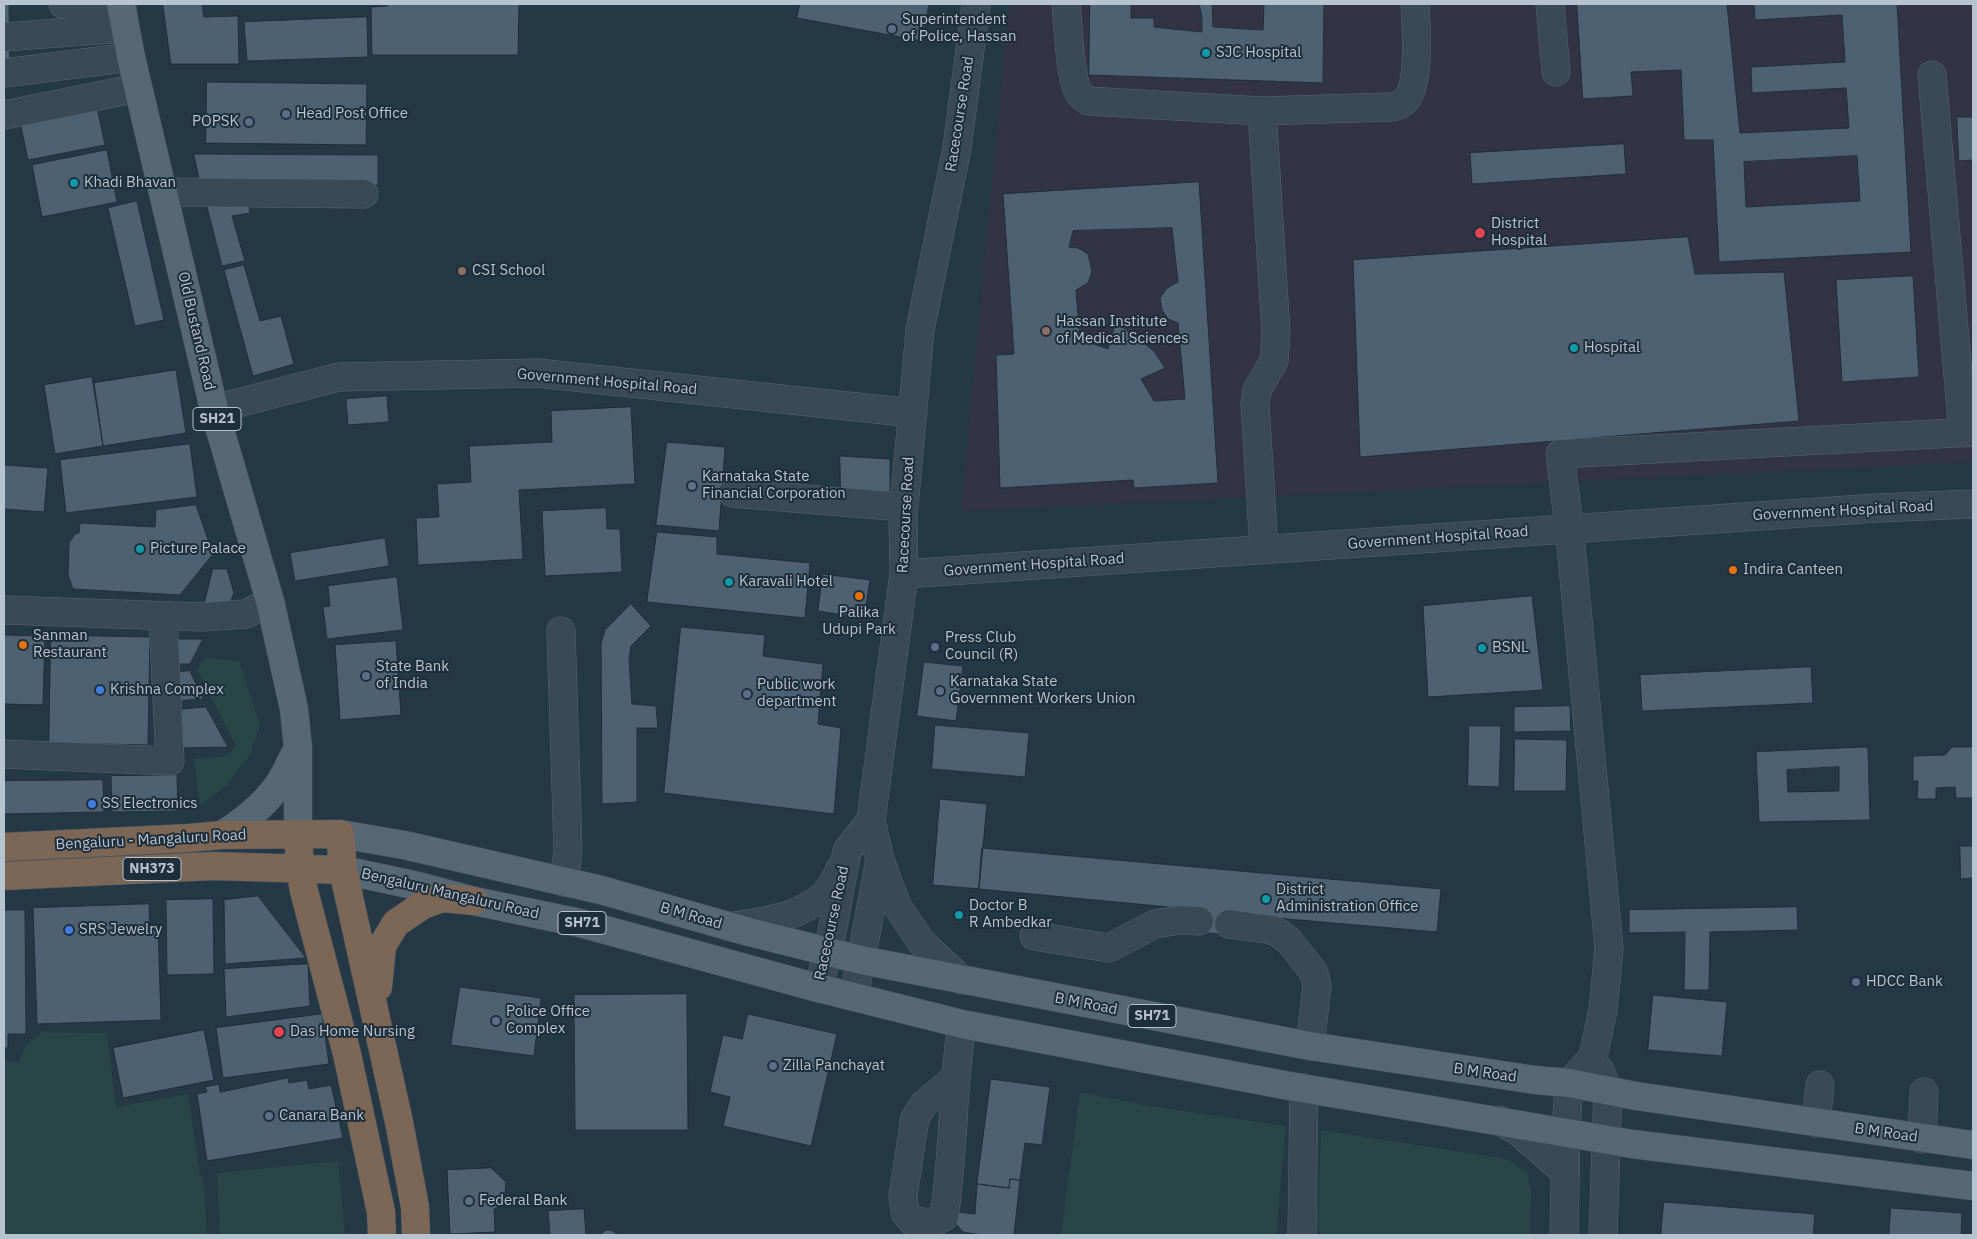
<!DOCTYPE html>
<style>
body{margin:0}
#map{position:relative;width:1977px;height:1239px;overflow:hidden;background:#253846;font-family:"IBM Plex Sans",sans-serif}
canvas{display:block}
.frame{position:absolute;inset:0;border:5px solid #b7c3ce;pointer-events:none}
</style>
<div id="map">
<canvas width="1977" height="1239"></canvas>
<div class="frame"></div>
</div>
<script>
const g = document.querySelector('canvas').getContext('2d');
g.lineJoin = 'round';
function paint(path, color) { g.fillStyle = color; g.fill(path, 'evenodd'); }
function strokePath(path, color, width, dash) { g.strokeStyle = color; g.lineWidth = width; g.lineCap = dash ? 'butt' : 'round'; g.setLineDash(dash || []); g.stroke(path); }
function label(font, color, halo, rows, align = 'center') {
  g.font = font + ' "IBM Plex Sans",sans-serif'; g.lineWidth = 4; g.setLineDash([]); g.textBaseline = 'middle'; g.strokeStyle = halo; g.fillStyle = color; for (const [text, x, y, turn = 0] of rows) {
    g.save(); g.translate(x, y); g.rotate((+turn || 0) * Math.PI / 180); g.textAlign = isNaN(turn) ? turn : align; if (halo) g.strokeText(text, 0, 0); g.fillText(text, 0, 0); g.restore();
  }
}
const medical = new Path2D(`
 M1009 4H1973V462L961 511Z`);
const green = new Path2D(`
 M205 658 239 661 260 726 250 755 225 787 200 806 194 759 228 756 236 745 197 670Z
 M43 1032 107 1033 116 1107 188 1094 199 1169 204 1186 207 1235H4V1061L19 1062 27 1044Z
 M1080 1092 1150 1106 1286 1126 1276 1235H1061Z
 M1321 1130 1507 1159 1527 1172 1531 1192 1530 1235H1322L1317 1229Z
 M338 1161 345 1235H220L217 1173Z`);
const building = new Path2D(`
 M4 4H9L10 68H4Z
 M163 4H202L204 17 238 16 239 64H171Z
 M387 4H519L518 55H372L371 7 387 6Z
 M800 4H929L922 41 797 18Z
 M1090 4H1131V18H1154V27L1202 32V17L1199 4H1212L1213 27 1263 30 1264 4H1324L1323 83 1089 75Z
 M1577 4H1727L1740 133 1849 128 1846 88 1752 93 1751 67 1845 62 1842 15 1755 20 1754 4H1897L1911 252 1719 262 1713 140H1684L1681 70 1631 72 1633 96 1583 99ZM1857 156 1860 201 1746 207 1744 162Z
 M367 17 368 57 247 61 244 22Z
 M207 82 367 84 366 145 206 143Z
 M97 107 105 145 28 160 20 122Z
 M1957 117H1973V160L1959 161Z
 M1624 144 1626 174 1472 184 1470 153Z
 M107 150 117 202 42 217 32 165Z
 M194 154 378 155V185L201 186Z
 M1199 182 1218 483 1134 488 1133 480 1000 488 996 355 1014 354 1003 194ZM1172 228 1178 282 1167 288 1160 298 1162 310 1168 319 1178 323 1185 399 1154 401 1141 379 1165 368 1154 351 1116 322 1108 349 1080 339 1076 290 1088 283 1092 271 1088 254 1078 248 1069 247 1073 231Z
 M247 198 250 213 232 216 245 261 222 266 205 199Z
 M137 201 164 320 135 326 108 208Z
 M1688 237 1695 274 1784 272 1799 421 1360 457 1353 260Z
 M244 265 260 321 281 316 294 364 253 376 224 270Z
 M1913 276 1919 377 1842 382 1836 280Z
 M176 370 186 433 103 446 94 383Z
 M92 377 103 446 55 454 44 385Z
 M387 396 389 422 348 425 346 399Z
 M631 407 635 484 519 490 523 559 418 565 416 518 439 517 437 484 471 482 469 446 552 442 551 411Z
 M667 442 725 447 719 531 656 525Z
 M190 444 197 497 66 513 60 460Z
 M840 456 890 459V498L841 497Z
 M4 465 48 468 44 512 4 509Z
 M196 505 213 554 180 595 73 589 68 575 69 543 75 534 79 533 80 523 155 527 156 510Z
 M606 508 607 529H620L622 572 545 576 542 511Z
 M657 532 717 537V554L810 563 805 618 647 602Z
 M385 538 389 566 295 581 290 553Z
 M213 569H227L234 593 229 605H204Z
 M823 574 870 580 866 606 856 605 855 617 818 611Z
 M397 577 403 630 327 639 323 607 330 606 328 586Z
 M1532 596 1543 690 1428 697 1423 606Z
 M631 604 651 626 631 646 629 659 632 704 656 706 658 728H637V802L602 804 601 643 605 630Z
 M681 627 765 635 763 656 823 664 818 724 841 728 834 814 664 793Z
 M4 635 45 636 43 705 4 704Z
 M51 635 150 637 148 745 49 743Z
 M174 639H203L190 664H174Z
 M396 641 401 715 340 720 335 645Z
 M924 662 963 666 956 721 917 716Z
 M1811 667 1813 703 1642 711 1640 675Z
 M190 671 203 699 175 701 173 672Z
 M1570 706 1571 731 1514 732V707Z
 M206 707 228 747 179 748 177 710Z
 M935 725 1029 733 1025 777 932 769Z
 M1469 726H1501L1499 787 1468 786Z
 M1515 739 1567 740 1566 791H1514Z
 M1865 747 1868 748 1870 820 1759 822 1756 752ZM1839 767V791L1788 792 1787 770Z
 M1952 747H1973V798H1956L1955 787 1936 788V799H1917L1918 781H1913V756L1945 755Z
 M177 775 178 811 112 812 111 776Z
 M103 780 104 812 4 814V781Z
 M940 799 987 804 979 889 933 885Z
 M1960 846H1973V878L1961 879Z
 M982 848 1441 889 1437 932 1230 914 1228 935 1197 932 1200 910 979 889Z
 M258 896 306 958 225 964 224 900Z
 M213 899 214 974 167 975 166 900Z
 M149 904 150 926H158L161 1020 37 1024 33 908Z
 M1797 907 1798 930 1710 932 1709 990H1684L1685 932 1629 933V910Z
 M4 910H25L26 1034H8V1048H4Z
 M308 964 310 1006 226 1017 224 969Z
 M460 987 541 998 534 1056 451 1045Z
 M687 994 688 1130H575L574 995Z
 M1653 995 1727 1002 1722 1056 1648 1050Z
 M322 1014 329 1064 223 1078 216 1028Z
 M748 1014 837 1034 811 1146 723 1126 730 1097 710 1092 723 1035 742 1039Z
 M204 1030 214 1080 123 1098 113 1048Z
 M288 1078 289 1083 307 1080 309 1089 331 1085 343 1138 207 1161 197 1094 207 1092 205 1087 219 1084 220 1092Z
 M991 1079 1050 1087 1042 1145 1025 1143 1020 1180 1010 1179 1009 1188 977 1184Z
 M491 1168 506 1182 504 1205 494 1209 495 1232 450 1234 447 1170Z
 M1010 1179 1020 1180 1014 1235H981L963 1232 956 1224 957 1212 975 1214 977 1184 1009 1188Z
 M1664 1202 1815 1214 1813 1235H1661Z
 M1891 1208 1962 1213 1961 1235H1889Z
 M584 1209 586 1235H550L548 1211Z
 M606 1230H611L618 1235H600Z`);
const minor = new Path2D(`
 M63 4 122 6
 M1066 4C1068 22 1070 81 1079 93 1081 96 1086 99 1088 101L1262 111 1390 107C1393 107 1398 106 1401 104 1422 92 1416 26 1415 4
 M1550 4 1556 72
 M4 37 125 28
 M4 73 131 57
 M1932 75 1963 433
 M1262 111 1276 333 1274 361 1257 390 1255 404 1264 549
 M4 115 138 88
 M163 192 364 194
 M214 409 339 377 537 373 913 413
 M733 493 903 507
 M904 574 1877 508 1973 504
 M4 610 202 617 246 614 270 601
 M561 631 568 850 564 882
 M4 754 170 761 163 617
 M880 860 897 906 922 943 962 980
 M1229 924 1272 930 1280 934 1289 941 1309 966 1314 973 1317 986 1310 1046
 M729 927C763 922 798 918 824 895 831 889 836 877 840 869
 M1034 936 1109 948 1155 924 1180 920 1199 921
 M818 988 828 953 847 851 871 820 904 574 903 518 920 330 957 148 976 4
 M854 996 880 860 871 820
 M1599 1069 1608 1090 1603 1235
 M955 1078 924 1104 915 1118 903 1196 905 1212 912 1221 931 1223 944 1217C954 1153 952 1088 962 1024
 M1499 1120 1519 1132 1565 1172
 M1816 1123 1820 1085
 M1922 1139 1924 1092
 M1302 1235 1304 1088
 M1564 1235 1566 1132 1569 1083 1593 1057 1603 1010 1609 948 1570 535 1560 454 1973 432`);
const major = new Path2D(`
 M121 4 131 57 214 409 270 601 294 709 298 748V834
 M340 834 404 845 601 890 749 932 861 960 1310 1046 1535 1080 1569 1083 1636 1096 1973 1145
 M222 835C243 822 262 807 277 787 285 776 290 763 296 752
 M343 870 418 886 474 901 580 923 818 988 962 1024 1284 1085 1632 1144 1973 1186`);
const highway = new Path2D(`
 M298 834 300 868 304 891 347 1054 381 1212 382 1235
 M4 847 189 838 222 835 340 834 343 870 399 1122 415 1207 416 1235
 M4 876 213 866 343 870
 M378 987 382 946 396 923 423 905 442 898 474 901`);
const markers = [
 [892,29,5,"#5c6f8a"],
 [1206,53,5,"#0f9aa8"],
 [286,114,5,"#5c6f8a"],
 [249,122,5,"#5c6f8a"],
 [74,183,5,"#0f9aa8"],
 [1480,233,6,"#e0444e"],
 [462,271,5,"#8d6e63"],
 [1046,331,5,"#8d6e63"],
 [1574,348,5,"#0f9aa8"],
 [692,486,5,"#5c6f8a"],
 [140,549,5,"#0f9aa8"],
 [1733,570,5,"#e8710a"],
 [729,582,5,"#0f9aa8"],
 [859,596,5,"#e8710a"],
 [23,645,5,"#e8710a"],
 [935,647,5,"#5c6f8a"],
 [1482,648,5,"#0f9aa8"],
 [366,676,5,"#5c6f8a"],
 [100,690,5,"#3f7fe0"],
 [940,691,5,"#5c6f8a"],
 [747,694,5,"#5c6f8a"],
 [92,804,5,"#3f7fe0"],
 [1266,899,5,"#0f9aa8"],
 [959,915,5,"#0f9aa8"],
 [69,930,5,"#3f7fe0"],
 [1856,982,5,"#5c6f8a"],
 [496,1021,5,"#5c6f8a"],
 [279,1032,6,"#e0444e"],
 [773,1066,5,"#5c6f8a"],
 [269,1116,5,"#5c6f8a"],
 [469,1201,5,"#5c6f8a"]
];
const shields = [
 [217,419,48],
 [152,869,58],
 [582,923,48],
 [1152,1016,48]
];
const shieldNames = [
 ["SH21",217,419],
 ["NH373",152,869],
 ["SH71",582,923],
 ["SH71",1152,1016]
];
const poiNames = [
 ["Superintendent",902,20],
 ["of Police, Hassan",902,37],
 ["SJC Hospital",1216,53],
 ["Head Post Office",296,114],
 ["POPSK",239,122,"right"],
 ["Khadi Bhavan",84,183],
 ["District",1491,224],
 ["Hospital",1491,241],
 ["CSI School",472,271],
 ["Hassan Institute",1056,322],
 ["of Medical Sciences",1056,339],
 ["Hospital",1584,348],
 ["Karnataka State",702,477],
 ["Financial Corporation",702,494],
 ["Picture Palace",150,549],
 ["Indira Canteen",1743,570],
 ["Karavali Hotel",739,582],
 ["Palika",859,613,"center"],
 ["Udupi Park",859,630,"center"],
 ["Sanman",33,636],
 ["Restaurant",33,653],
 ["Press Club",945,638],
 ["Council (R)",945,655],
 ["BSNL",1492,648],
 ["State Bank",376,667],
 ["of India",376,684],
 ["Karnataka State",950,682],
 ["Government Workers Union",950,699],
 ["Public work",757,685],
 ["department",757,702],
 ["Krishna Complex",110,690],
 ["SS Electronics",102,804],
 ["District",1276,890],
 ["Administration Office",1276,907],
 ["Doctor B",969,906],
 ["R Ambedkar",969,923],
 ["SRS Jewelry",79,930],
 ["HDCC Bank",1866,982],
 ["Police Office",506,1012],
 ["Complex",506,1029],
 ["Das Home Nursing",290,1032],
 ["Zilla Panchayat",783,1066],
 ["Canara Bank",279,1116],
 ["Federal Bank",479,1201]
];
const streetNames = [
 ["Racecourse Road",960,114,-81],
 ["Old Bustand Road",196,331,77],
 ["Government Hospital Road",607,382,5],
 ["Government Hospital Road",1843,511,-3],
 ["Racecourse Road",906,515,-87],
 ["Government Hospital Road",1438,538,-4],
 ["Government Hospital Road",1034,565,-4],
 ["Bengaluru - Mangaluru Road",151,840,-3],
 ["Bengaluru Mangaluru Road",450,894,13],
 ["B M Road",691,916,16],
 ["Racecourse Road",832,923,-78],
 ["B M Road",1086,1004,11],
 ["B M Road",1485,1073,8],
 ["B M Road",1886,1133,8]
];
paint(medical, '#323345');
paint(green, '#274645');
paint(building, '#4d6171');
strokePath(building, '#20303c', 1);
strokePath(minor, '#586672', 29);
strokePath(major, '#465561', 29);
strokePath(highway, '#44535f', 29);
strokePath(minor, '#394955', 28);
strokePath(major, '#576875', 28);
strokePath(highway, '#7c6756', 28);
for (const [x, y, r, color] of markers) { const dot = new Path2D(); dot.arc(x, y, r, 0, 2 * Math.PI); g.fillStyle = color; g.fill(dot); strokePath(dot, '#1e2e3a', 2); }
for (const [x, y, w] of shields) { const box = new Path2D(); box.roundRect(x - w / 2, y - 11.5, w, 23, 4); g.fillStyle = '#1e2e3a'; g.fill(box); strokePath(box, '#b7c3ce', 1); }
label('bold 14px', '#b7c3ce', null, shieldNames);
label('15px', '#b7c3ce', '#1e2e3a', poiNames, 'left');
label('15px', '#b7c3ce', '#1e2e3a', streetNames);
</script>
